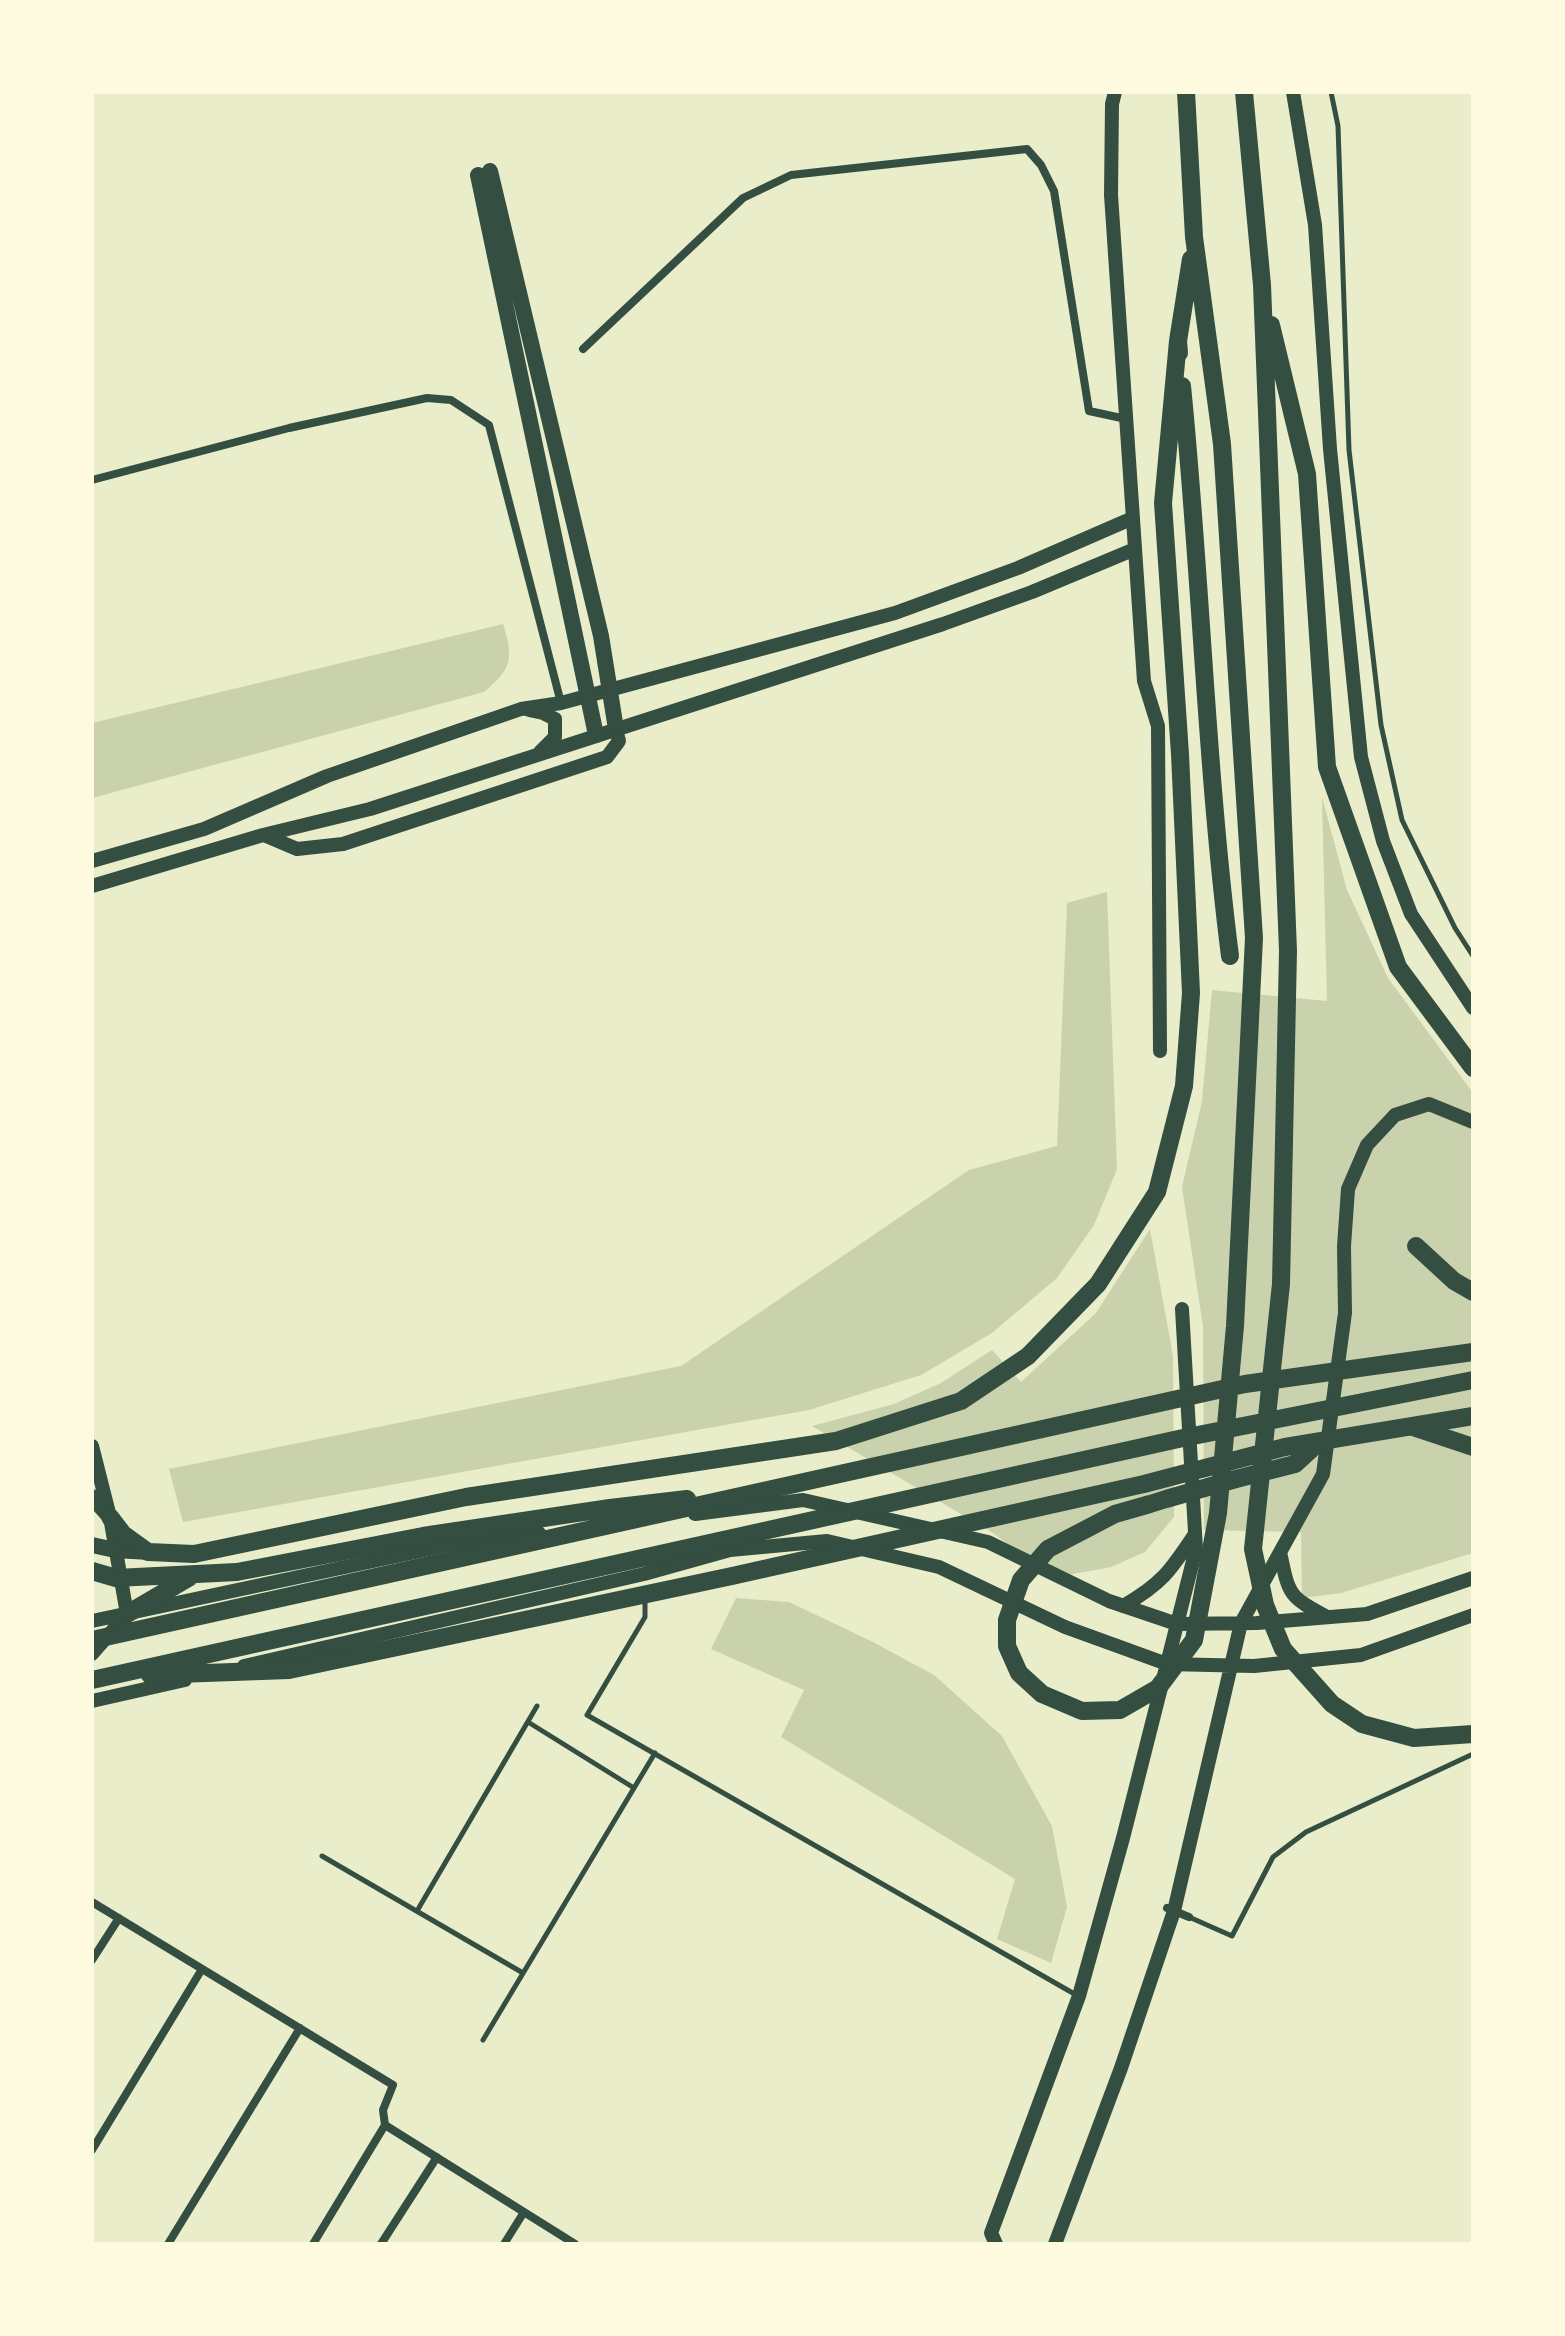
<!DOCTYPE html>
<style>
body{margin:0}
#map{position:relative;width:1565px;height:2336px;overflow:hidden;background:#e9edc9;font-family:"Playfair Display",serif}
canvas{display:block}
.frame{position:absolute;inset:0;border:94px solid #fefae0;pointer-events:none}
</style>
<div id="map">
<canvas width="1565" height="2336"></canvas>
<div class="frame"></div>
</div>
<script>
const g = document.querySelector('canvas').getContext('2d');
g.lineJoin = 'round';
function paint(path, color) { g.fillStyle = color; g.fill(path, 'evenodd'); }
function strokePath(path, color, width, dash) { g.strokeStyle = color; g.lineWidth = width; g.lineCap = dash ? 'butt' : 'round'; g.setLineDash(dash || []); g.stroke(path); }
const green = new Path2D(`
 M503 624C514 659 512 668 484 692L92 798V723Z
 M1322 797 1347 890 1388 978 1473 1093V1553L1341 1593 1302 1598 1301 1532 1204 1530 1203 1327 1182 1187 1202 1101 1212 990 1327 1001Z
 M1107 892 1117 1169 1094 1225 1057 1278 992 1333 921 1375 809 1410 183 1522 169 1469 681 1366 969 1170 1057 1146 1067 903Z
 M1150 1229 1173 1356 1174 1517 1145 1552 1111 1567 1052 1578 993 1533 812 1426 894 1404 941 1383 992 1350 1021 1382 1096 1313Z
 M736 1598 789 1602 871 1641 934 1675 1002 1736 1052 1826 1067 1907 1051 1963 997 1939 1015 1879 781 1737 804 1690 711 1649Z`);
const service = new Path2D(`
 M1331 92 1338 126 1349 450 1381 725 1402 820 1455 928 1473 956
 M645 1599V1617L587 1715 1078 1996
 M528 1722 634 1788
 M322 1856 523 1973
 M417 1911 537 1706
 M1189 1917 1232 1936 1273 1857 1306 1832 1473 1754
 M483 2040 655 1753`);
const minor = new Path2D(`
 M583 349 743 198 791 175 1027 149 1041 165 1054 191 1089 411 1126 419
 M92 480 289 428 427 398 451 400 489 425 561 703
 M92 1902 393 2085 383 2110 385 2125 575 2244
 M1167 1908 1189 1917
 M92 1960 119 1918
 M92 2150 202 1969
 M168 2244 300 2028
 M313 2244 385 2125
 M381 2244 437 2157
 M504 2244 524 2212`);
const secondary = new Path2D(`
 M1115 92 1112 104 1111 195 1144 681 1158 726 1160 1051
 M1293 92 1315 225 1330 449 1361 757 1383 841 1411 914 1473 1008
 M529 710 543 713 555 719V737L540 752
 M264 835 297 849 343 844 607 757 619 741 616 729
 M92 861 204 829 327 776 521 709 561 703 895 613 1018 568 1133 518
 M92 886 263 835 370 809 943 624 1032 592 1135 549
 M92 1446 110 1517 127 1614 92 1654
 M695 1514 803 1500 988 1542 1109 1601 1177 1624 1257 1623 1367 1614 1473 1578
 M1280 1552C1289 1595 1288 1596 1327 1617
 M1123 1606C1162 1584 1171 1570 1195 1534
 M92 1621 453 1544 539 1533
 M244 1666 644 1574 730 1550 827 1541 939 1567 1065 1627 1167 1664 1254 1666 1361 1655 1473 1615
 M92 1701 185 1680
 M996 2244 991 2233 1079 1996 1123 1838 1196 1549 1182 1309
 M1055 2244 1121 2068 1174 1911 1241 1623 1323 1474 1345 1313 1344 1246 1348 1189 1367 1145 1395 1115 1429 1104 1473 1122`);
const primary = new Path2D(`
 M490 171 601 636 616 729
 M478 175 596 735
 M92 1497 110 1517
 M92 1545 115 1550 150 1552`);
const trunk = new Path2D(`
 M1186 92 1194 237 1222 444 1254 938 1235 1326 1218 1513 1194 1640 1158 1688 1120 1710 1082 1711 1042 1694 1019 1673 1007 1646V1620L1021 1580 1048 1549 1115 1514 1150 1504 1166 1499 1236 1479 1295 1464 1319 1442
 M1244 92 1262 285 1288 951 1281 1284 1253 1549 1265 1605 1283 1649 1332 1704 1362 1724 1414 1738 1473 1734
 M1271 325 1307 474 1327 767 1398 967 1473 1068
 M1179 353 1178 341 1191 259
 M1182 386C1201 576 1206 767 1230 956
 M1416 1246 1454 1281 1473 1292
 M1413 1427 1473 1447
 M110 1517 123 1534 148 1552 194 1554 466 1497 836 1441 961 1401 1028 1356 1098 1284 1157 1192 1184 1086 1191 993 1180 754 1163 503 1178 341
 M92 1571 116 1578 237 1572 423 1536 610 1508 687 1499
 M127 1614 190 1577
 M92 1640 1245 1384 1473 1352
 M150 1675 289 1670 732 1576 1144 1484 1285 1447 1473 1416
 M92 1680 1183 1438 1473 1380`);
paint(green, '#cad2ad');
strokePath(service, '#344e41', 5);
strokePath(minor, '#344e41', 8);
strokePath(secondary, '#344e41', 14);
strokePath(primary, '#344e41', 16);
strokePath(trunk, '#344e41', 18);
</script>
